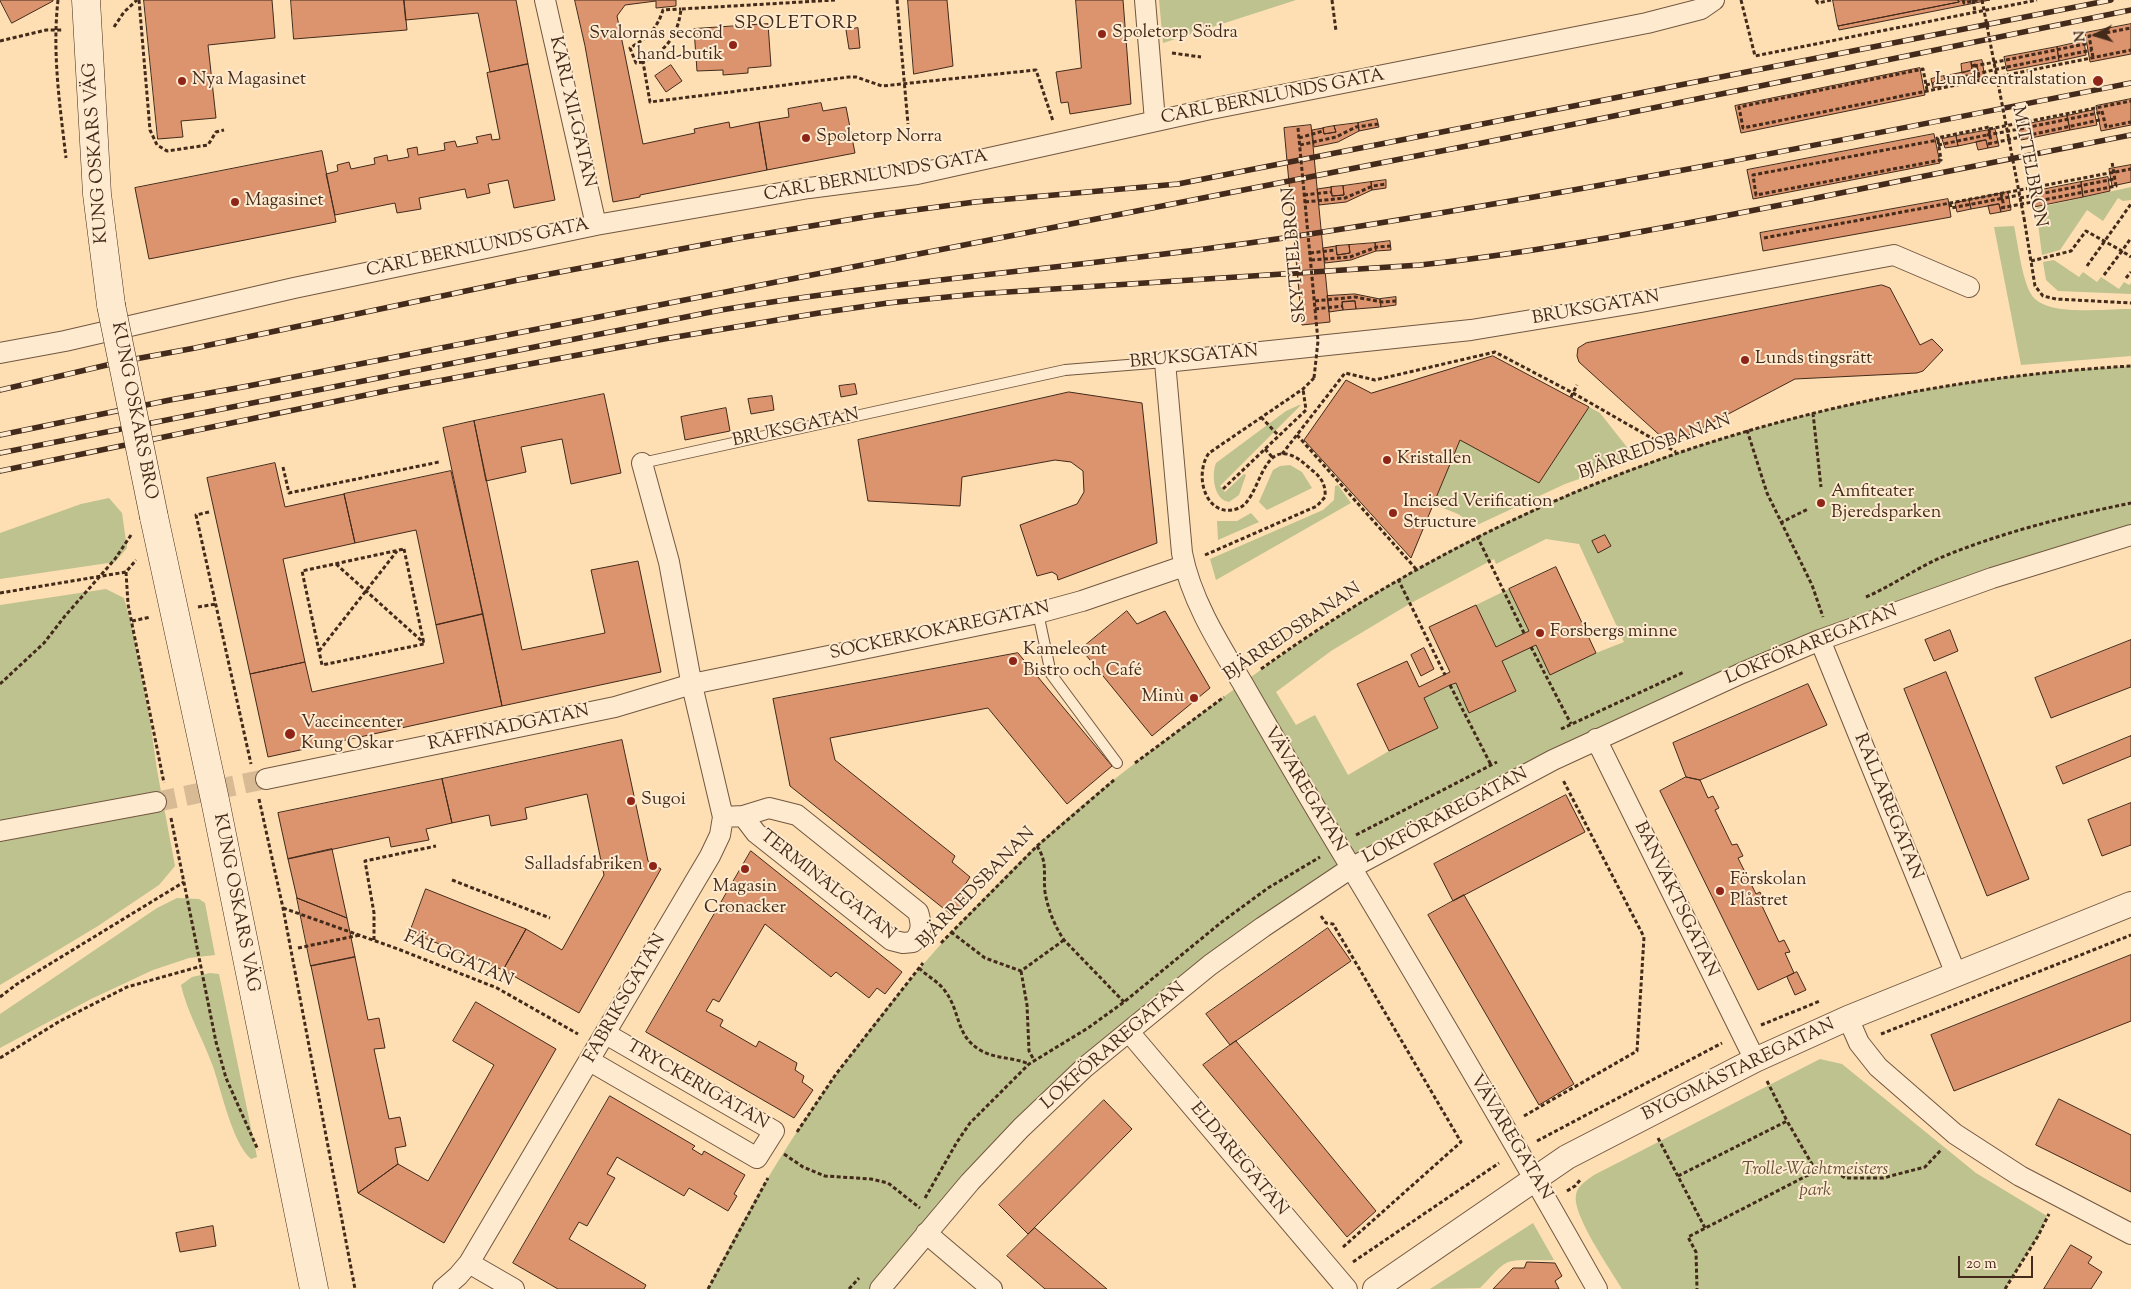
<!DOCTYPE html>
<meta charset="utf-8">
<style>
body{margin:0}
#map{position:relative;width:2131px;height:1289px;overflow:hidden;background:#fddfb3;font-family:"Sorts Mill Goudy",serif}
canvas{display:block}
.north{position:absolute;left:2071px;top:10px;width:50px;height:50px;-webkit-text-stroke:4px #feeace;paint-order:stroke;rotate:265deg;font-size:14px;font-weight:700;line-height:20px;text-align:center;color:#432a1b}
.north::after{content:'';display:block;margin:auto;width:18px;height:22px;background:#432a1b;clip-path:polygon(50% 0,100% 100%,50% 72%,0 100%)}
.scale{position:absolute;left:1958px;top:1256px;width:75px;height:22px;box-sizing:border-box;border:2px solid #432a1b;border-top:0;padding-left:6px;font-size:15px;line-height:18px;white-space:nowrap;color:#432a1b;-webkit-text-stroke:4px #feeace;paint-order:stroke}
</style>
<div id="map">
<canvas width="2131" height="1289"></canvas>
<div class="north">N</div>
<div class="scale">20 m</div>
</div>
<script>
const g = document.querySelector('canvas').getContext('2d');
g.lineJoin = 'round';
function paint(path, color) { g.fillStyle = color; g.fill(path, 'evenodd'); }
function strokePath(path, color, width, dash) { g.strokeStyle = color; g.lineWidth = width; g.lineCap = dash ? 'butt' : 'round'; g.setLineDash(dash || []); g.stroke(path); }
function label(font, color, halo, rows, align = 'center') {
  g.font = font + ' "Sorts Mill Goudy",serif'; g.lineWidth = 4; g.setLineDash([]); g.textBaseline = 'middle'; g.strokeStyle = halo; g.fillStyle = color; for (const [text, x, y, turn = 0] of rows) {
    g.save(); g.translate(x, y); g.rotate((+turn || 0) * Math.PI / 180); g.textAlign = isNaN(turn) ? turn : align; if (halo) g.strokeText(text, 0, 0); g.fillText(text, 0, 0); g.restore();
  }
}
const green = new Path2D(`
 M1159 0H1296L1163 43Z
 M2131 187V200L2123 201 2118 198 2103 221 2087 210 2060 250 2042 255 2036 208Z
 M2014 226C2018 244 2022 279 2031 294 2045 318 2106 308 2131 309V356L2021 365 1994 227Z
 M2054 260 2079 277 2083 272 2097 282 2101 277 2119 289 2124 282 2129 285 2131 283V294L2058 291 2046 280 2043 262Z
 M2131 366V535L1820 640 1351 868 1084 1068 880 1289H708C788 1123 902 974 1035 847 1087 798 1145 755 1202 713 1267 665 1331 618 1401 578 1623 449 1876 380 2131 366ZM1546 539 1579 544 1624 642 1596 653 1550 674 1536 645 1502 661 1516 691 1470 713 1456 683 1424 698 1438 728 1389 751 1348 775 1315 715 1296 725 1276 692 1331 651 1411 603 1494 559 1496 564Z
 M1299 405H1301L1220 486 1225 492 1244 474 1246 475 1239 495 1229 502C1214 500 1211 475 1216 463L1286 411Z
 M1589 407 1600 413 1630 451 1629 459 1627 462 1565 484 1475 526 1458 514 1433 504 1460 440 1539 483Z
 M1290 465 1302 472 1312 488 1267 510 1259 502 1273 470 1280 466Z
 M1338 485 1351 503 1216 580 1210 559 1323 510 1334 500 1335 486Z
 M109 498 122 513 127 548 115 562 0 579V533L81 504Z
 M1251 513 1259 522 1218 540 1217 521H1237Z
 M106 589 124 598 132 627 150 720 157 770 175 866 159 885 98 926 0 985V605Z
 M1509 589 1529 631 1496 647 1476 605Z
 M177 898 199 899 205 903 215 955 189 958 153 970 91 999 0 1048V1014L157 908Z
 M210 973 219 974 257 1157 251 1159C232 1143 221 1088 212 1064 202 1037 187 1012 181 985L192 977Z
 M1820 1059 1842 1064 1976 1173 2047 1216 2038 1236 2005 1289H1622C1611 1270 1572 1215 1576 1195 1577 1186 1587 1180 1594 1175Z
 M1533 1223 1554 1260C1542 1261 1515 1258 1506 1263 1497 1268 1488 1281 1480 1288L1430 1289Z`);
const building = new Path2D(`
 M0 0H53V1L12 23Z
 M144 0H272L275 38 208 45 216 118 181 121 183 137 158 139Z
 M291 0H404L407 30 294 39Z
 M404 0H516L528 64 490 72 478 13 406 20Z
 M575 0H676V6L656 8V1L625 5 617 16 643 144 695 133 694 129 729 122 730 128 759 122 767 170 640 195V197L613 202 585 46Z
 M908 0H947L953 66 914 74Z
 M1076 0H1123L1131 104 1070 114 1068 102 1061 103 1056 72 1081 68Z
 M1833 0H1958L1959 2 1838 26Z
 M1958 0H1990L1839 30 1838 26 1959 2Z
 M768 24 771 66 748 68V73L723 75V70L697 71 694 29Z
 M2131 24V54L2090 62 2085 33Z
 M858 28 860 48 849 49 846 30Z
 M2084 41 2086 55 2059 61 2057 47Z
 M2057 47 2059 61 2007 71 2004 57Z
 M1982 60 1985 78 1946 85 1944 76 1972 70 1971 62Z
 M1971 62 1972 70 1962 73 1961 64Z
 M528 64 555 200 514 208 508 180 488 184 490 193 467 198 465 189 419 198 421 209 397 213 395 203 335 215 326 174 338 171 337 165 349 162 351 169 375 164 374 158 387 155 388 161 409 157 407 149 417 147 418 155 445 150 444 143 455 141 457 147 478 143 476 137 491 134 492 140 500 139 487 73Z
 M671 65 682 81 666 92 655 76Z
 M1920 68 1925 95 1741 133 1735 106Z
 M1944 76 1946 85 1933 88 1931 79Z
 M2131 99V125L2101 131 2096 106Z
 M821 103 823 111 846 107 855 153 767 170 759 122 789 117 788 109Z
 M2094 110 2097 125 2070 130 2067 116Z
 M2067 116 2070 130 2021 140 2018 126Z
 M1377 119 1379 127 1359 131 1358 123Z
 M1358 123 1359 131 1338 142 1314 147 1312 130 1323 128 1324 134 1336 132 1334 126Z
 M1311 125 1330 322 1302 325 1284 128Z
 M1334 126 1336 132 1324 134 1323 128Z
 M1995 129 1999 146 1988 148 1986 140 1958 146 1956 136Z
 M1934 134 1940 163 1753 199 1747 170Z
 M1956 136 1958 146 1945 148 1942 139Z
 M1986 140 1988 148 1978 150 1976 142Z
 M322 151 336 222 149 259 135 188Z
 M2131 165V182L2112 186 2109 169Z
 M2108 177 2110 191 2083 197 2081 182Z
 M1386 180V188L1372 190 1371 182Z
 M1371 182 1372 190 1346 202 1319 205 1317 189 1331 187 1332 196 1344 195 1343 186Z
 M2081 182 2083 197 2034 207 2031 192Z
 M1343 186 1344 195 1332 196 1331 187Z
 M2008 192 2011 210 2001 212 1999 204 1971 209 1969 200Z
 M1948 199 1951 217 1763 251 1760 233Z
 M1969 200 1971 209 1957 212 1955 203Z
 M1999 204 2001 212 1990 214 1988 206Z
 M1390 241 1391 250 1376 251 1375 243Z
 M1375 243 1376 251 1351 260 1325 263 1323 248 1336 246 1337 255 1350 253 1349 245Z
 M1349 245 1350 253 1337 255 1336 246Z
 M1882 285 1890 288 1920 345 1932 339 1943 350 1923 371 1917 373 1795 379 1675 442 1665 440 1579 362 1577 356 1578 348 1586 343Z
 M1355 294 1380 299 1381 307 1356 309 1355 301 1342 302 1343 310 1329 312 1327 296Z
 M1396 297V305L1381 307 1380 299Z
 M1355 301 1356 309 1343 310 1342 302Z
 M1493 356 1589 407 1539 483 1460 440 1411 558 1304 440 1346 380 1371 393Z
 M855 384 857 394 841 397 839 386Z
 M1069 392 1142 403 1157 543 1058 580 1057 575 1052 572 1037 576 1020 525 1077 504 1084 492 1083 471 1071 462 1055 460 962 477 960 506 868 501 858 440Z
 M604 394 621 473 571 484 562 439 521 447 526 472 486 481 474 421Z
 M772 396 774 410 751 414 748 399Z
 M726 408 730 431 685 440 681 417Z
 M474 421 522 650 605 633 591 570 638 561 661 672 502 706 443 428Z
 M275 463 285 507 344 494 355 543 283 559 305 662 250 674 207 478Z
 M451 471 483 614 436 625 416 530 355 543 344 494Z
 M1605 535 1611 546 1598 553 1592 541Z
 M1556 567 1596 653 1550 675 1536 645 1502 661 1516 691 1469 713 1456 683 1450 685 1424 698 1438 728 1389 751 1357 684 1407 661 1419 687 1450 672 1429 627 1476 605 1496 647 1529 631 1509 589Z
 M1127 611 1137 624 1165 611 1210 688 1152 736 1081 649Z
 M483 614 502 706 268 757 250 674 305 662 312 692 444 663 436 625Z
 M1950 630 1958 651 1934 661 1925 640Z
 M2131 640V687L2051 718 2035 678Z
 M1424 648 1434 669 1421 676 1411 655Z
 M1018 653 1112 766 1067 804 988 708 830 738 835 760 955 856 952 862 970 877 963 888 970 895 953 916 790 786 773 699Z
 M1946 672 2029 879 1987 896 1904 689Z
 M1808 684 1827 725 1700 780 1686 777 1673 743Z
 M2131 736V756L2063 784 2056 767Z
 M622 740 648 861 661 869 579 1013 503 970 526 929 562 950 604 875 587 794 525 808 527 819 491 826 489 815 452 823 442 779Z
 M1686 777 1700 780 1708 798 1713 796 1719 808 1715 810 1732 845 1737 844 1743 856 1738 858 1756 894 1760 892 1766 904 1762 906 1779 942 1784 940 1790 952 1785 953 1794 973 1758 990 1660 791Z
 M442 779 452 823 426 829 429 840 391 847 389 837 288 859 278 813Z
 M1566 795 1585 832 1453 901 1434 864Z
 M2131 803V845L2102 856 2088 820Z
 M332 849 347 918 297 898 288 859Z
 M751 851 902 972 885 994 877 988 869 998 836 972 831 977 765 924 719 1002 713 999 706 1011 723 1020 720 1026 756 1047 759 1041 797 1063 795 1070 804 1076 802 1082 813 1090 794 1118 646 1032Z
 M426 889 526 929 503 970 410 932Z
 M1464 895 1574 1084 1539 1105 1428 915Z
 M297 898 347 918 355 957 311 966Z
 M1328 928 1351 961 1230 1045 1206 1014Z
 M2131 955V1021L1954 1091 1931 1035Z
 M355 957 368 1020 379 1018 385 1048 374 1049 389 1119 400 1117 406 1146 395 1148 398 1164 358 1193 311 966Z
 M1797 972 1806 990 1795 995 1787 977Z
 M476 1002 556 1049 444 1243 358 1193 398 1164 428 1181 494 1065 453 1041Z
 M1236 1041 1376 1211 1347 1237 1203 1065Z
 M610 1096 695 1146 692 1149 702 1155 704 1151 745 1175 734 1194 737 1196 728 1211 689 1188 684 1196 617 1157 607 1174 615 1178 587 1226 579 1222 569 1239 646 1285 644 1289H558L513 1263Z
 M2059 1099 2131 1135V1192L2036 1145Z
 M1104 1100 1132 1129 1028 1234 999 1205Z
 M213 1226 216 1246 180 1252 176 1233Z
 M1035 1228 1107 1289H1045L1007 1256Z
 M2071 1245 2092 1257 2088 1263 2102 1272 2091 1289H2044Z
 M1527 1262 1555 1263 1562 1276 1555 1281 1559 1289H1493L1513 1268H1524Z`);
const minorTunnel = new Path2D(`
 M156 802 266 779`);
const path = new Path2D(`
 M58 0C52 53 60 106 66 158
 M139 0 150 130 157 145 167 151 208 145 216 132 224 130
 M835 0 681 9C678 35 667 50 643 62L650 102 849 77H856L882 86 1036 70 1053 121
 M897 0 908 124
 M1332 0 1336 31
 M1741 0 1755 56 2037 0
 M1816 0 1818 3 1831 0
 M1973 0 1975 12
 M114 27 124 12 137 0
 M0 41 46 30H62
 M1172 53 1201 57
 M2093 57 2089 36 2131 28
 M2006 60 2090 43
 M643 62 636 63 630 48C647 38 657 29 663 10L681 9
 M1972 66 1976 65 1979 79
 M2007 67 2092 50
 M1926 85 1976 74
 M1927 90 1923 69 1739 107 1743 128 2131 50
 M2102 111 2106 127 2131 122
 M1989 129 1991 143
 M2020 129 2103 112
 M1299 138 1323 131
 M1938 140 1941 160 1756 195 1753 175 1938 140 1937 138 1989 127V129L2131 101
 M1988 144 2104 119
 M1300 145 1336 137 1356 127 1378 124
 M1938 145 1987 135
 M2001 193 2004 207
 M1304 195 1331 192
 M2020 198 2114 179
 M1305 202 1345 198 1373 186 1386 184
 M1950 203 1951 208 1999 199
 M2001 208 2116 186 2112 162
 M2024 218 2035 286 2043 296 2056 299 2131 303
 M1764 238 2131 169
 M1310 253 1336 250
 M1311 260 1350 257 1377 247 1391 246
 M2031 261 2071 251 2086 231 2122 251 2131 238
 M2087 266 2131 204
 M2104 275 2122 251 2131 257
 M2126 278 2131 272
 M1315 301 1355 297 1382 302 1396 301
 M1315 309 1343 306
 M1571 397 1577 385
 M1813 413 1821 487
 M1261 417 1278 435
 M1747 430 1767 493 1812 585 1823 617
 M1297 435 1416 569
 M1265 449 1273 458
 M1282 454 1345 373 1375 380 1495 352 1573 393 1676 452
 M283 467 289 493 439 462
 M1223 489 1306 410 1303 389
 M209 512 196 515 251 764
 M1780 523 1808 509
 M1477 536 1524 633
 M404 549 424 644 322 665 302 571Z
 M1205 555 1317 506 1325 497C1326 486 1322 478 1313 471 1307 466 1301 460 1295 457 1261 439 1260 500 1239 508 1206 521 1193 475 1209 453L1303 389 1314 378
 M336 564 424 643
 M126 572 128 604 164 783
 M1398 579 1445 675
 M0 593 126 572 136 560
 M1866 597C1894 585 1919 566 1947 555 2007 531 2068 516 2131 503
 M198 607 216 604
 M132 621 151 617
 M1531 647 1571 724
 M319 651 397 551
 M1261 669C1519 483 1814 384 2131 366
 M0 684 44 643 65 616 115 559 131 535
 M1450 685 1491 765
 M1561 729 1684 672
 M1135 763 1224 697
 M259 799 283 908 355 1289
 M171 818 216 1042 226 1078 258 1150
 M1356 835 1497 762
 M1037 846C1048 863 1043 873 1045 892 1048 909 1054 925 1064 940L1124 1002
 M452 880 550 918
 M283 908 398 949 497 988 578 1034
 M1321 916 1326 923 1333 924 1461 1142 1342 1248
 M951 932 985 958 1021 971 1064 940
 M374 940V913L365 861 436 846
 M941 943 1037 846 1114 780
 M298 948 360 935
 M919 968C927 976 939 982 945 991 961 1012 955 1035 980 1050 995 1059 1013 1057 1029 1064
 M1021 971 1027 1005 1029 1051 1034 1060
 M0 997 17 984 184 882
 M1761 1025 1820 1001
 M1881 1034 2131 935
 M0 1058 60 1021 127 987 198 967
 M1767 1081 1787 1121
 M1524 1116 1637 1051 1644 937 1563 780
 M797 1132 836 1074 923 963
 M1658 1138 1705 1228
 M1537 1141 1722 1043
 M784 1154 803 1167 825 1176 871 1179 888 1183 920 1208
 M1816 1171 1832 1164 1839 1174 1845 1178H1883L1925 1167 1941 1150
 M1678 1176 1787 1121 1816 1171 1688 1237 1696 1252 1697 1289
 M1567 1191 1575 1186 1581 1179
 M925 1198 957 1142 970 1123 1029 1064 1088 1028 1124 1002 1223 921 1268 888 1320 857
 M1353 1262 1499 1163
 M708 1289 768 1178
 M849 1289 859 1278
 M2005 1289 2038 1236 2049 1214`);
const service = new Path2D(`
 M642 463 1065 370 1165 362
 M1038 613 1051 674 1117 763`);
const minor = new Path2D(`
 M545 0 596 225
 M1145 0 1155 121
 M0 353 65 341 294 288 596 225 809 188 917 174 1206 110 1647 23 1701 9 1714 0
 M1820 640 1956 974
 M1596 739 1755 1060
 M266 779 615 707 692 684 1038 613 1082 601 1184 566
 M723 817 743 816 756 833 891 940 903 943 913 942C922 932 922 925 918 912L797 815 769 808 743 816
 M0 831 156 802
 M1848 1018 1859 1043 1878 1067 1955 1134 2020 1176 2131 1234
 M1129 1032 1347 1289
 M590 1061 757 1158 774 1131 606 1034
 M926 1233 992 1289
 M469 1263 514 1289
 M443 1289 458 1276 469 1263 710 856 720 835 723 817 691 681 669 562 642 463
 M880 1289 970 1182 1021 1128 1084 1068 1210 965 1263 927 1351 868 1553 760 1742 673 1820 640 1992 578 2131 535
 M1597 1289C1508 1131 1416 975 1322 819 1295 774 1269 729 1243 684 1219 644 1191 600 1182 553L1165 362 1471 330 1641 302 1894 255 1969 287`);
const tertiary = new Path2D(`
 M1375 1289 1567 1157 1755 1060 1848 1018 2131 904`);
const secondary = new Path2D(`
 M86 0 97 194 111 305
 M154 517 215 800 314 1289`);
const rail = new Path2D(`
 M0 390 124 361 195 348 518 280 739 238 877 215 975 202 1178 184 2111 0
 M0 435 170 400 248 386 1482 143 2131 10
 M0 453 721 310C908 279 1097 266 1284 238 1568 195 1849 139 2131 83
 M0 471 395 389 664 339 819 313 888 303 977 294 1420 265C1548 251 1674 226 1801 201 1911 179 2021 156 2131 135`);
const pathBridge = new Path2D(`
 M1963 0 1964 3 1978 0
 M1982 0 2024 218
 M1974 66 2006 60
 M1976 74 2007 67
 M1298 128 1318 341 1314 378
 M1987 135 2020 129
 M1999 199 2020 195`);
const secondaryBridge = new Path2D(`
 M111 305 154 517`);
const markers = [
 [1102,34,5,"#8f2418"],
 [733,45,5,"#8f2418"],
 [182,81,5,"#8f2418"],
 [2098,81,6,"#8f2418"],
 [806,138,5,"#8f2418"],
 [235,202,5,"#8f2418"],
 [1745,360,5,"#8f2418"],
 [1387,460,5,"#8f2418"],
 [1821,503,5,"#8f2418"],
 [1393,513,5,"#8f2418"],
 [1540,633,5,"#8f2418"],
 [1013,661,5,"#8f2418"],
 [1194,698,5,"#8f2418"],
 [290,734,6,"#8f2418"],
 [631,801,5,"#8f2418"],
 [653,866,5,"#8f2418"],
 [745,869,5,"#8f2418"],
 [1720,891,5,"#8f2418"]
];
const poiNames = [
 ["Spoletorp Södra",1112,34],
 ["Svalornas second",723,35,"right"],
 ["hand-butik",723,56,"right"],
 ["Nya Magasinet",192,81],
 ["Lund centralstation",2087,81,"right"],
 ["Spoletorp Norra",816,138],
 ["Magasinet",245,202],
 ["Lunds tingsrätt",1755,360],
 ["Kristallen",1397,460],
 ["Amfiteater",1831,493],
 ["Bjeredsparken",1831,514],
 ["Incised Verification",1403,503],
 ["Structure",1403,524],
 ["Forsbergs minne",1550,633],
 ["Kameleont",1023,651],
 ["Bistro och Café",1023,672],
 ["Minù",1184,698,"right"],
 ["Vaccincenter",301,724],
 ["Kung Oskar",301,745],
 ["Sugoi",641,801],
 ["Salladsfabriken",643,866,"right"],
 ["Förskolan",1730,881],
 ["Plåstret",1730,902],
 ["Magasin",745,888,"center"],
 ["Cronacker",745,909,"center"]
];
const streetNames = [
 ["CARL BERNLUNDS GATA",1273,98,-11],
 ["KARL XII-GATAN",571,112,77],
 ["KUNG OSKARS VÄG",97,153,-94],
 ["MITTELBRON",2028,167,79],
 ["CARL BERNLUNDS GATA",876,177,-10],
 ["CARL BERNLUNDS GATA",478,249,-12],
 ["SKYTTELBRON",1296,255,-95],
 ["BRUKSGATAN",1596,309,-10],
 ["BRUKSGATAN",1194,358,-5],
 ["KUNG OSKARS BRO",133,411,79],
 ["BRUKSGATAN",796,429,-12],
 ["BJÄRREDSBANAN",1655,448,-20],
 ["SOCKERKOKAREGATAN",940,632,-12],
 ["BJÄRREDSBANAN",1293,633,-34],
 ["LOKFÖRAREGATAN",1812,646,-22],
 ["RAFFINADGATAN",509,729,-12],
 ["VÄVAREGATAN",1304,790,59],
 ["RALLAREGATAN",1887,807,68],
 ["LOKFÖRAREGATAN",1446,817,-28],
 ["TERMINALGATAN",827,886,38],
 ["BJÄRREDSBANAN",977,889,-46],
 ["BANVAKTSGATAN",1675,900,64],
 ["KUNG OSKARS VÄG",235,903,79],
 ["FÄLGGATAN",458,960,23],
 ["FABRIKSGATAN",626,999,-60],
 ["LOKFÖRAREGATAN",1114,1047,-41],
 ["BYGGMÄSTAREGATAN",1739,1071,-26],
 ["TRYCKERIGATAN",697,1086,30],
 ["VÄVAREGATAN",1510,1138,59],
 ["ELDAREGATAN",1238,1160,50]
];
const parkNames = [
 ["Trolle-Wachtmeisters",1815,1171],
 ["park",1815,1192]
];
const neighbourhoodNames = [
 ["SPOLETORP",796,25]
];
paint(green, '#bec28e');
paint(building, '#db946d');
strokePath(building, '#432a1b', 1);
strokePath(minorTunnel, '#d8bb95', 20, [20, 10]);
strokePath(service, '#725741', 12);
strokePath(minor, '#725741', 22);
strokePath(tertiary, '#725741', 26);
strokePath(secondary, '#432a1b', 29);
strokePath(path, '#432a1b', 3, [4, 2.5]);
strokePath(service, '#feeace', 10);
strokePath(minor, '#feeace', 20);
strokePath(tertiary, '#feeace', 24);
strokePath(secondary, '#feeace', 28);
strokePath(rail, '#432a1b', 5.5);
strokePath(rail, '#feeace', 4, [11]);
strokePath(secondaryBridge, '#432a1b', 29, []);
strokePath(pathBridge, '#432a1b', 3, [4, 2.5]);
strokePath(secondaryBridge, '#feeace', 28);
for (const [x, y, r, color] of markers) { const dot = new Path2D(); dot.arc(x, y, r, 0, 2 * Math.PI); g.fillStyle = color; g.fill(dot); strokePath(dot, '#feeace', 2); }
label('18px', '#432a1b', '#feeace', poiNames, 'left');
label('18px', '#432a1b', '#feeace', streetNames);
label('italic 18px', '#625038', '#feeace', parkNames);
g.letterSpacing = '1px';
label('19px', '#432a1b', '#feeace', neighbourhoodNames);
g.letterSpacing = '0px';
</script>
